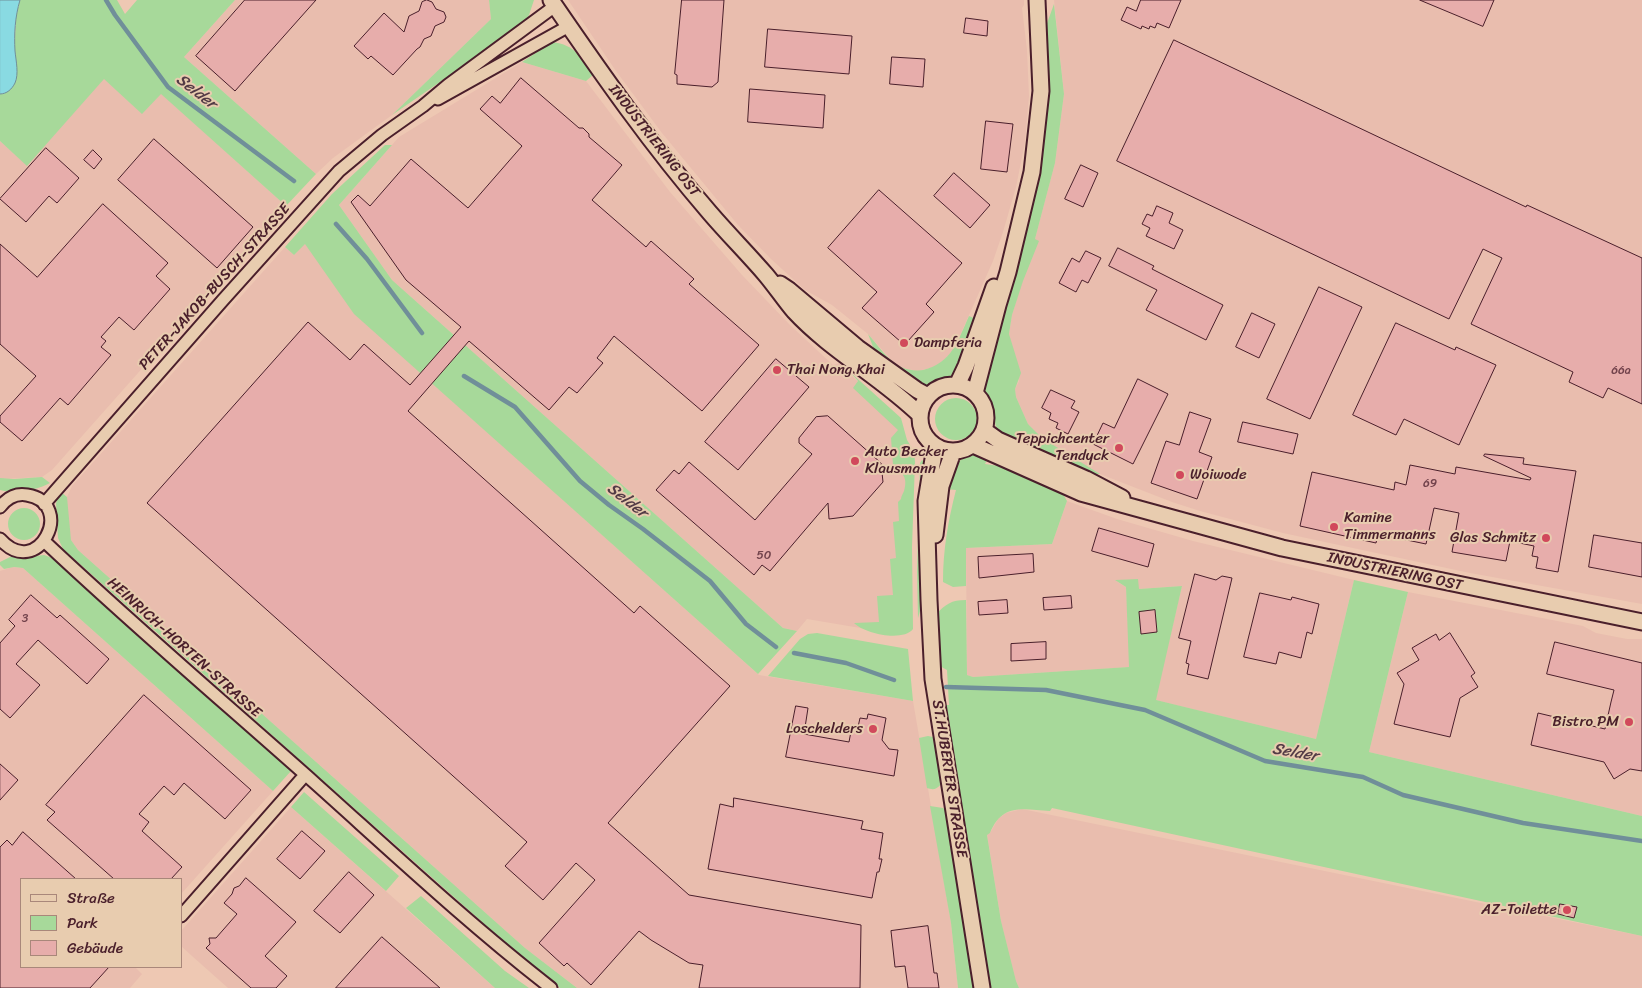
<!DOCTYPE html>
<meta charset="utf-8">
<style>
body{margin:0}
#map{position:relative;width:1642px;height:988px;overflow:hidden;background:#eec8b3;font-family:Sriracha,sans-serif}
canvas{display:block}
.legend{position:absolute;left:20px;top:878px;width:162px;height:90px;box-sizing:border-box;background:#e8ccaf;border:1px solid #a9877a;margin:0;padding:6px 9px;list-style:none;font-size:15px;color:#4a1f2b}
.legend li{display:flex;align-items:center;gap:10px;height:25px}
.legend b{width:25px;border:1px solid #a9877a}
</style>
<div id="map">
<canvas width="1642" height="988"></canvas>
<ul class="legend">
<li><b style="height:6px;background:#e8ccaf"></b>Straße</li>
<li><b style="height:14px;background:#a7d99a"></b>Park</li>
<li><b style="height:14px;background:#e7adab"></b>Gebäude</li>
</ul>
</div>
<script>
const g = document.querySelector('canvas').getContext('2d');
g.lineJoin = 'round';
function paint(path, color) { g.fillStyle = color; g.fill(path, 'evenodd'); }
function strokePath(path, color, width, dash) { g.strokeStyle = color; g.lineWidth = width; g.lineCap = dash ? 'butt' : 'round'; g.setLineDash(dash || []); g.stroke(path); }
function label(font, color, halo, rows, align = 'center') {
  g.font = font + ' Sriracha,sans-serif'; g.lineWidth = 4; g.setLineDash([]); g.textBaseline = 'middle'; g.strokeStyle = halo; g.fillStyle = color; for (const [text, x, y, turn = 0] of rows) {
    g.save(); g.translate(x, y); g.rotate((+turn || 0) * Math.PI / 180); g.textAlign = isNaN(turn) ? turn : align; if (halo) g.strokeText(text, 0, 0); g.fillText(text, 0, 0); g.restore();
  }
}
const built = new Path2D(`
 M235 0H489L491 19 392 115 333 158 316 174 184 57Z
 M568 0H1024V5L1022 8 1027 50 1029 96 1025 142 1016 187 1003 232 993 261 954 349 945 359 935 367 918 371 901 368 894 363 868 334 832 305 805 290 771 259 738 225 662 133 616 71Z
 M1054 0H1642V604L1470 573 1381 554 1283 533 1200 511 1172 502 1100 474 1041 438 1028 424 1016 397 1015 389 1019 381 1009 334 1012 315 1035 239 1055 163 1064 94Z
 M522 62 586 81 670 192 742 275 790 325 833 365 839 363 844 368 890 413 904 429 907 474 896 634 807 619 797 631 783 628 392 280 339 205 399 137Z
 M104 78 142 113 161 93 286 206 52 470 42 477 2 479 0 478V141L27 165Z
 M305 243 355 314 759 675 913 701 951 923 958 988H577L525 948 78 550 71 540 66 505 67 497 72 486 285 247 294 255Z
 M1067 501 1117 519 1193 541 1354 580 1316 739 1155 700 1182 586 1139 589 1116 581 1126 587 1130 667 973 677 967 675 966 548 1052 544Z
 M13 567 23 568 273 791 181 894V879H21V967H135L142 974 130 988H0V571Z
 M1408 592 1583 626 1596 633 1627 639H1642V816L1369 752Z
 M291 807 495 988H228L192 956 181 946V931Z
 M1022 809 1642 936V988H1019L1016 981 1001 921 987 834 990 833 998 819 1006 813Z`);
const green = new Path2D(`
 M20 0H117L125 14 137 0H235L184 57 316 174 286 206 161 94 142 114 104 79 27 166 0 141V94H4L15 38 16 15Z
 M489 0H534L529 15 523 25 392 115 491 19Z
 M1054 4 1064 94 1055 163 1035 239 1039 241 1023 281 1012 315 1009 334 1021 373 1015 389 1016 397 1028 424 1042 438 1100 474H1086L1010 440 1000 432 996 427 991 404 983 392 984 375 1033 201 1042 153 1047 93 1046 26Z
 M552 42C576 45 580 57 593 75L586 81 522 62Z
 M385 145H392L339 205 392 280 783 628 797 631 758 674 354 314 305 244 294 255 285 247 332 194Z
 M969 316 976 319 955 376 951 380 934 385 927 386 915 383 877 357 868 334C877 344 888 361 901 367 907 370 917 371 923 370 952 363 958 340 969 316Z
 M850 372 901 418 907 440 914 451 915 462 912 547 913 629C903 642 865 634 854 623L879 622 877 596 893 595 890 559 896 558 893 522 899 521 898 502 901 499C901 496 903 494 904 491 908 478 903 473 893 465L891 438 898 430 853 388 858 381Z
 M935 419a21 21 0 1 1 42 0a21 21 0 1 1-42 0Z
 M974 453 988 458 985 464 999 466 1063 494 1067 501 1052 544 966 548V586L953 587 943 582C943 550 948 521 956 490L945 489C952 468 953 462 974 453Z
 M922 460 927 464 920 534V611L918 618 917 572 920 463Z
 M42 477 50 483C38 490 14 494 0 490V478L14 479Z
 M61 492 67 497 71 540 78 550 525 948 577 988H560L519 955 63 549 58 538 56 503Z
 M8 524a16 16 0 1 1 32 0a16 16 0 1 1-32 0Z
 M44 555 55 559 291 771 273 791 23 568 14 567 4 569 0 565V562L12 556 28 557Z
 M1138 579 1139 589 1182 586 1156 700 1316 739 1354 580 1408 592 1369 752 1642 816V936L1052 808 1050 811C1023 809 1002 803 990 833L987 835 1001 921 1016 981 1019 988H989L944 705H949L947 670 938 665 935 615C946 604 951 600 966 600L967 675 973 677 1129 667 1126 587 1115 580Z
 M817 633 908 649 913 701 768 676 800 639 808 634Z
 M928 736 933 737 935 742 941 784C936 790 933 790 927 788L919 738Z
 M304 792 399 876 386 891 291 807Z
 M930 806 943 808 947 812 976 988H958L951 923Z
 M421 896 505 971 529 988H495L406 908Z`);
const water = new Path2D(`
 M0 0H20C15 17 14 34 15 51 16 61 19 74 15 83 12 89 7 94 0 94Z`);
const stream = new Path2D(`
 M106 0 115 15 168 87 294 181
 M336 224 367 259 422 333
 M464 376 515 407 580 481 609 505 643 529 710 581 746 624 776 647
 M794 653 846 663 894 680
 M946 687 1046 690 1145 710 1265 761 1363 777 1403 795 1523 823 1642 841`);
const building = new Path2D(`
 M245 0H316L235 91 196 56Z
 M427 0 432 2 436 9 444 12 446 17 444 22 435 26 431 36 424 39 420 47 417 49 393 75 371 56 368 59 354 46 384 13 404 32 409 16 419 11 422 2Z
 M682 0H724L718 82 712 87 677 84V75L675 74Z
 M1141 0H1181L1169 28 1157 23 1155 28 1150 26 1149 29 1142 26 1141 29 1121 20 1127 7 1136 11Z
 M1420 0H1494L1483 26Z
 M966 18 988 21 987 36 964 33Z
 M768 29 852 36 849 74 765 67Z
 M1174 40 1526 207 1527 205 1642 258V404L1608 388 1603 398 1569 382 1573 372 1471 324 1502 258 1483 249 1449 319 1117 161Z
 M892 57 925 59 923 87 890 84Z
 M521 78 579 128H583L589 134V137L622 165 592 200 646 247 651 241 694 279 689 284 759 345 702 411 614 336 597 358 603 363 577 393 569 387 549 410 469 341 408 411 634 613 640 606 730 686 608 823 689 895 861 925 860 988H699L703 965 689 963 651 940 639 931 591 985 567 963 564 966 539 943 595 880 576 863 543 900 505 866 527 842 147 503 308 322 350 360 364 344 410 385 461 327 406 280 351 202 358 195 370 206 411 159 468 208 522 146 480 109 492 96 500 103Z
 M750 89 825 95 823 128 748 122Z
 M986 121 1013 124 1007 172 981 169Z
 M154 139 253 227 217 268 118 180Z
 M46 148 79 178 57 203 49 196 26 222 0 199Z
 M93 150 102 159 94 169 84 160Z
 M1081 165 1098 173 1083 207 1065 199Z
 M954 173 990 205 970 228 934 196Z
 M879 190 962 263 926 304 934 312 907 342H901L862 308 877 292 828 248Z
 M103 204 168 263 156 276 170 289 134 330 119 317 101 337 106 341 101 347 111 355 68 405 60 398 22 441 0 422V416L36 376 0 344V244L37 277Z
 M1157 206 1173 213 1169 223 1183 230 1174 249 1146 236 1150 228 1142 224 1147 214 1152 216Z
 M1118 248 1154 266 1152 269 1223 305 1206 340 1146 310 1157 290 1109 266Z
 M1086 251 1101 258 1088 283 1082 280 1076 292 1059 283 1072 258 1079 262Z
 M1319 287 1362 307 1310 419 1267 399Z
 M1252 313 1275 324 1259 358 1236 347Z
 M1396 323 1455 350 1456 347 1496 365 1459 445 1404 419 1396 435 1353 415Z
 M776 359 809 387 738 470 705 442Z
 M1138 379 1168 394 1133 464 1093 444 1103 423 1114 428Z
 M1051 390 1075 401 1071 408 1079 412 1068 434 1056 428 1058 423 1049 419 1051 413 1042 408Z
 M1190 412 1211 419 1199 452 1212 457 1197 499 1151 483 1166 441 1179 445Z
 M828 416 881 463 883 482 853 516 829 519 828 503 770 571 762 565 754 575 656 490 674 470 679 474 689 462 755 520 812 454 799 443V438L816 417Z
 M1243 422 1298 434 1293 454 1238 442Z
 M1485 454 1524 458 1523 464 1576 471 1558 572 1536 568 1538 557 1532 556 1534 546 1510 541 1506 561 1452 552 1459 513 1434 508 1426 544 1378 534 1376 543 1300 526 1312 472 1394 490 1395 482 1406 485 1410 465 1455 474 1456 467 1530 480 1531 478 1484 456Z
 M1099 528 1154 544 1148 567 1092 551Z
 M1594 535 1642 543V577L1589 567Z
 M1033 554 1034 572 979 578 978 557Z
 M1195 574 1216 580 1222 576 1232 578 1208 679 1187 674 1189 664 1186 663 1191 641 1179 638Z
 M1260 593 1291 600 1292 597 1319 604 1312 634 1307 632 1301 658 1279 652 1276 664 1244 657Z
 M31 595 57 618 60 615 109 659 87 684 38 640 16 664 40 685 10 718 0 709V643L15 626 9 620Z
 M1071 596 1072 608 1044 610 1043 598Z
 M1007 600 1008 613 979 615 978 602Z
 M1155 610 1157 632 1141 634 1139 612Z
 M1450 633 1475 673 1471 676 1478 687 1460 698 1450 737 1394 724 1404 684 1397 673 1419 660 1412 648 1436 634 1439 640Z
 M1046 642V659L1011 661V644Z
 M1555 642 1642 663V771L1630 769 1614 779 1604 762 1531 745 1538 713 1605 729 1611 702 1614 690 1547 674Z
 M144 695 251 790 225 819 184 783 174 795 164 786 139 814 149 822 142 831 182 867 171 879H114L47 820 55 812 46 805Z
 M796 706 808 708 804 734 849 742 852 726 858 727 860 718 867 719 868 714 886 718 882 740 889 749 898 750 894 776 786 757Z
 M0 764 18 780 0 800Z
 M734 798 863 821 861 829 883 833 879 859H882L879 872H877L872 898 708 869 720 804 733 807Z
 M302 831 325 851 300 879 277 859Z
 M23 832 76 879H21V967H109L90 988H0V847L7 840 12 845Z
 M349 872 374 895 340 933 314 911Z
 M246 878 296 922 265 956 287 976 276 988H251L206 948 210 944 209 938H216L237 914 224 903 232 894 234 888 239 886Z
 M1560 904 1577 907 1574 918 1558 914Z
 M928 926 934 973H937L939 988H908L905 966 895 967 891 931Z
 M382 937 440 988H336Z`);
const minor = new Path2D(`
 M438 99 569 26
 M44 504 223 300 339 171 382 135 423 106 448 85 555 6
 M0 507C7 498 16 493 27 495 77 503 38 582 0 539
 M44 541C133 625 226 704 317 785 394 854 470 925 551 988
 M181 916 305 775`);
const tertiary = new Path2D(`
 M551 0C601 73 652 146 710 213 728 234 748 254 766 275 776 287 784 299 794 311 831 351 881 377 920 415
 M780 284 789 290 858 348 917 390 928 396
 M920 418a33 33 0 1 1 66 0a33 33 0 1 1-66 0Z
 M957 385 966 366 994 287
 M975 393 998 305 1008 272 1032 172 1041 91 1037 0
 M984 430 998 440 1086 479 1122 498
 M973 445 1081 493 1282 548 1642 622
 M935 447 926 501 929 600 933 679 982 988
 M935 535 941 486 953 452`);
const markers = [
 [904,343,5,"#d1495b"],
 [777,370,5,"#d1495b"],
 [1119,448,5,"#d1495b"],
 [855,461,5,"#d1495b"],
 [1180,475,5,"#d1495b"],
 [1334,527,5,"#d1495b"],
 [1546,538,5,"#d1495b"],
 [1629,722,5,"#d1495b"],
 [873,729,5,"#d1495b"],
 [1567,910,5,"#d1495b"]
];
const numberNames = [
 ["66a",1621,371],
 ["69",1430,484],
 ["50",764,556],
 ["3",25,619]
];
const streetNames = [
 ["INDUSTRIERING OST",654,141,52],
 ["PETER-JAKOB-BUSCH-STRASSE",215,287,-48],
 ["INDUSTRIERING OST",1395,572,12],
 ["HEINRICH-HORTEN-STRASSE",184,648,42],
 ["ST.HUBERTER STRASSE",949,779,81]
];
const poiNames = [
 ["Dampferia",914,343],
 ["Thai Nong Khai",787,370],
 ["Teppichcenter",1109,439,"right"],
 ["Tendyck",1109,456,"right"],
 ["Auto Becker",865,452],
 ["Klausmann",865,469],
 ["Woiwode",1190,475],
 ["Kamine",1344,518],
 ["Timmermanns",1344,535],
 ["Glas Schmitz",1536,538,"right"],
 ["Bistro PM",1619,722,"right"],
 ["Loschelders",863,729,"right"],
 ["AZ-Toilette",1557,910,"right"]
];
const waterNames = [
 ["Selder",196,92,38],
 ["Selder",627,501,38],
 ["Selder",1295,753,10]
];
paint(built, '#e9bdae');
paint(green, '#a7d99a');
paint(water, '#89dae2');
strokePath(water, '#708f99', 1);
strokePath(stream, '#708f99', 4.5);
paint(building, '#e7adab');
strokePath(building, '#4a1f2b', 1);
strokePath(minor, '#4a1f2b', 15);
strokePath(tertiary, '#4a1f2b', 19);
strokePath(minor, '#e8ccaf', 11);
strokePath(tertiary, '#e8ccaf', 15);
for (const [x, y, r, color] of markers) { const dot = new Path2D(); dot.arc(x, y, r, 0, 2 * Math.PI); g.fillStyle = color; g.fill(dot); strokePath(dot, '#e8ccaf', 2); }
label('12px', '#71424b', null, numberNames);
label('15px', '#4a1f2b', '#e8ccaf', streetNames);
label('15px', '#4a1f2b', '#e8ccaf', poiNames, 'left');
label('italic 16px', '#533b46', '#e8ccaf', waterNames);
</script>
